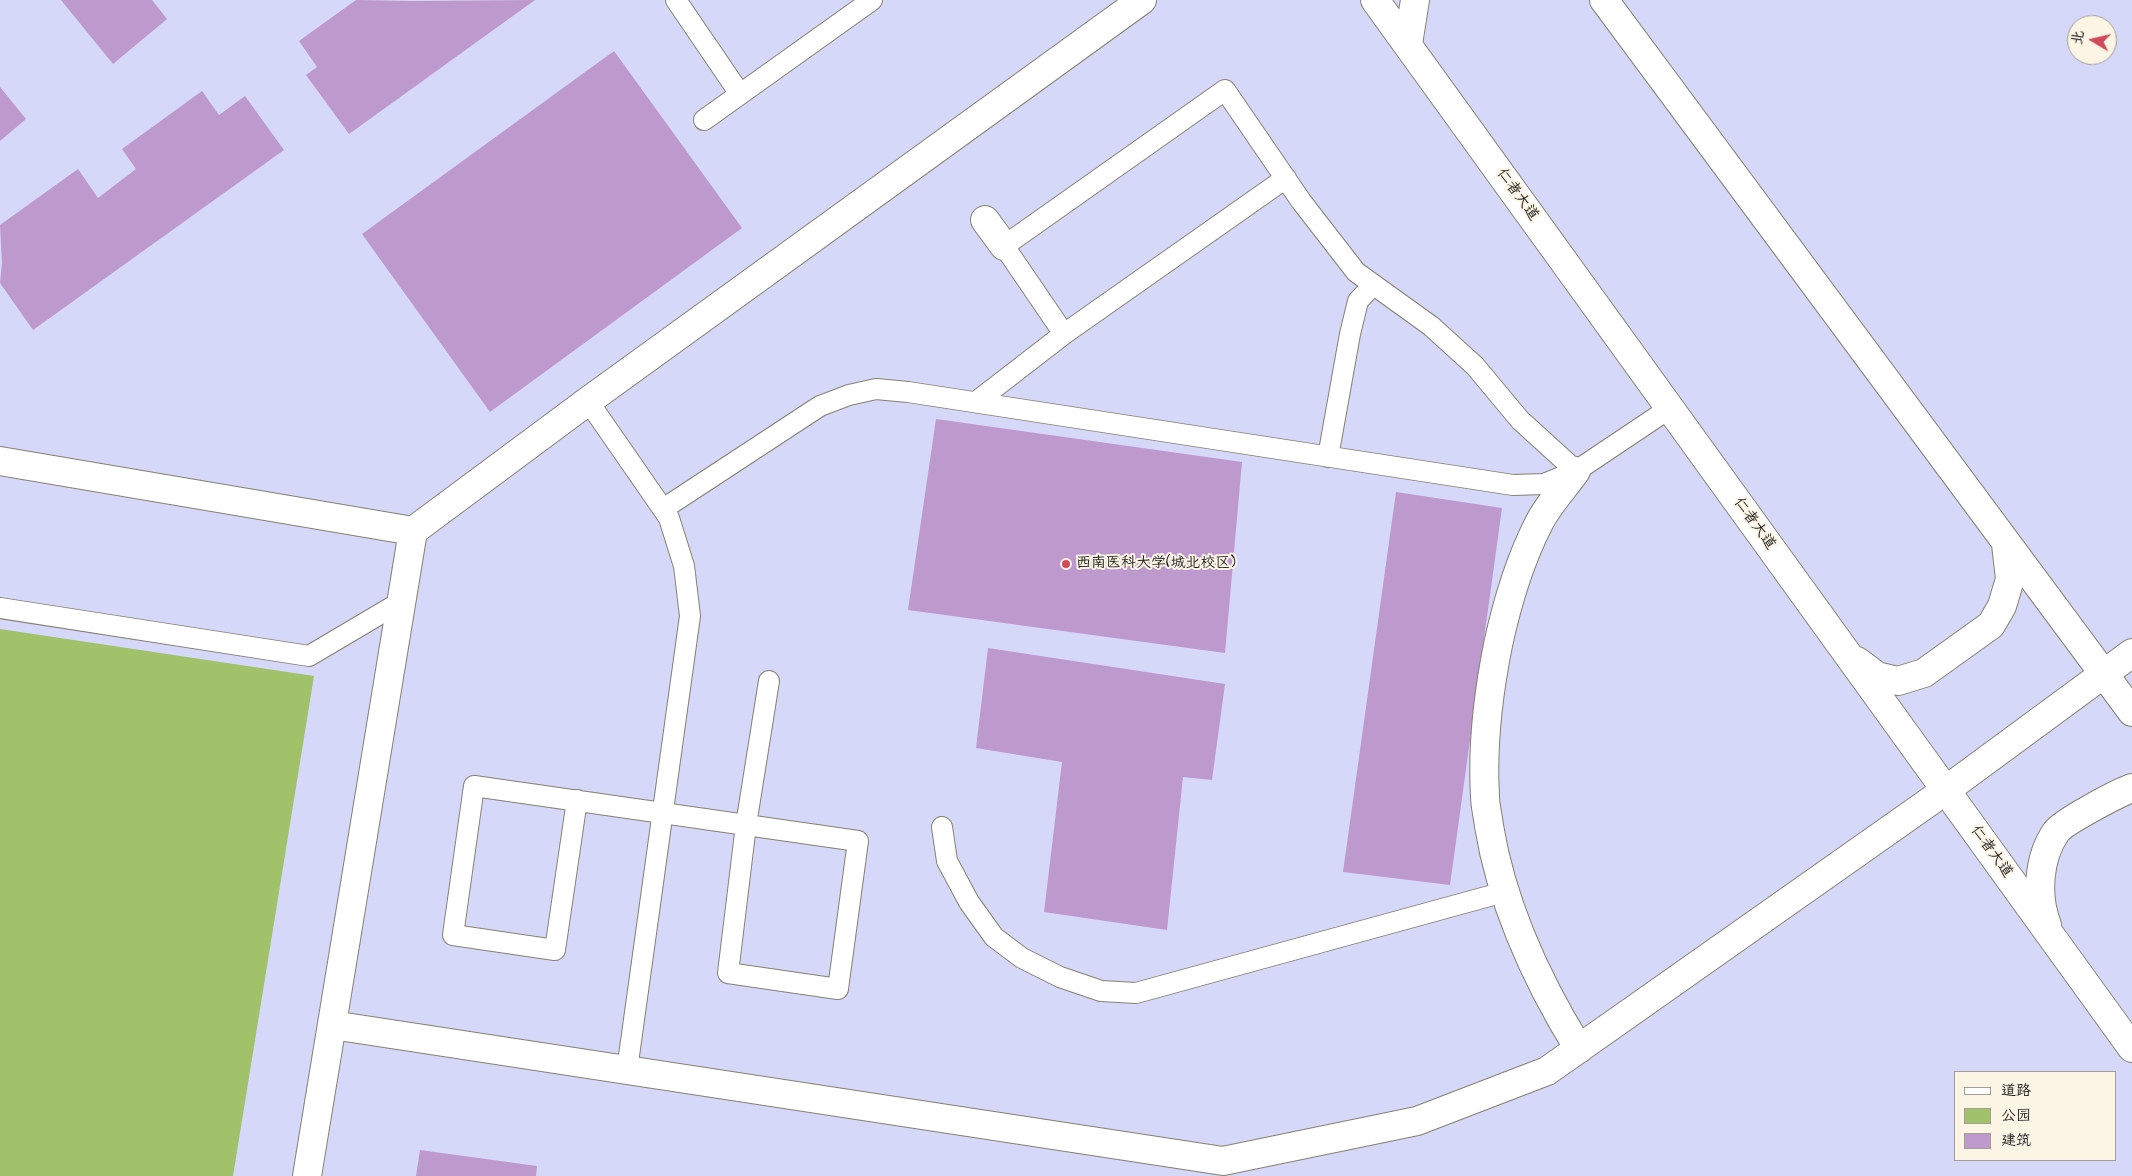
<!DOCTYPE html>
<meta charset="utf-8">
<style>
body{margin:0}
#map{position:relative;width:2132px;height:1176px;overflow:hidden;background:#f1e4c6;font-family:"Architects Daughter","LXGW WenKai TC",sans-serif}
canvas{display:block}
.legend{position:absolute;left:1954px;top:1071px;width:162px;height:90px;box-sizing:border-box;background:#fcf5e5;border:1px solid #a29e95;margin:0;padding:6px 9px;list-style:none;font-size:15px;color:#1c1c1c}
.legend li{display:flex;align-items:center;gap:10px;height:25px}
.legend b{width:25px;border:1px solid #a29e95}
.north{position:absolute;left:2067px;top:15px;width:50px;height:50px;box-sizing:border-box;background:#fcf5e5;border:1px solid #a29e95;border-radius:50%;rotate:279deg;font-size:14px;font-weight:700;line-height:20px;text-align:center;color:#1c1c1c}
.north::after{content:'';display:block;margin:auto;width:18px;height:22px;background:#d1495b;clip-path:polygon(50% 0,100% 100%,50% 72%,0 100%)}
</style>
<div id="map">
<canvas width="2132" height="1176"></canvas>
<ul class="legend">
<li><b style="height:6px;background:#fff"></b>道路</li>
<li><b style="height:14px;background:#a1c26a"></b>公园</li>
<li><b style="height:14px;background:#be99ce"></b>建筑</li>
</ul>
<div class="north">北</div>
</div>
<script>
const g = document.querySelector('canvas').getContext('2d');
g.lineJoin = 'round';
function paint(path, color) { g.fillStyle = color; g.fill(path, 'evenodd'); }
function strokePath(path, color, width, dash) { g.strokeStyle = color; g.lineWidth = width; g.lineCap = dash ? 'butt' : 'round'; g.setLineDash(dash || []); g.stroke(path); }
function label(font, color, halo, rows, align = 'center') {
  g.font = font + ' "Architects Daughter","LXGW WenKai TC",sans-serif'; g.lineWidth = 4; g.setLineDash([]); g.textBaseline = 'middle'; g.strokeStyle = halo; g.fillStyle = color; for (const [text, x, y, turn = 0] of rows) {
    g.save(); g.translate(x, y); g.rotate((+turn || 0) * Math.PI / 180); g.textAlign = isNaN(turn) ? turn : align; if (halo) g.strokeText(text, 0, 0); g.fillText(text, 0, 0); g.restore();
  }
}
const built = new Path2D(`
 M0 0H2132V1176H0ZM2077 25H2107V55H2077ZM1956 1072H2116V1160H1956Z`);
const green = new Path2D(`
 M0 629 314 676 233 1176H0Z`);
const building = new Path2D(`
 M61 0H152L167 19 113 64Z
 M356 0 413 1 535 0 349 134 306 75 317 67 299 41Z
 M614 51 742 228 490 412 362 234Z
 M0 87 26 119 0 141Z
 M202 91 219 115 245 96 284 150 33 330 0 283 2 263 0 225 78 169 98 198 136 169 122 149Z
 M936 419 1242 462 1225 653 908 610Z
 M1396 492 1502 508 1450 885 1343 872Z
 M988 648 1225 684 1212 780 1183 777 1167 930 1044 912 1062 762 976 748Z
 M420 1150 537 1166 536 1176H416Z`);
const lane = new Path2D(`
 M676 0 740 94
 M704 120 872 0
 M1286 178 1064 334 1004 246 1225 90 1301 201 1356 272 1431 326 1475 366 1520 420 1576 471
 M588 401 669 518 684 566 690 616 627 1070
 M976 402 1064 334
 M1328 457 1350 334 1358 301 1373 285
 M663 509 820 406 849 395 876 389 908 392 1513 485 1544 484 1576 471 1670 408
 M0 608 309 656 402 601
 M577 800 555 950 453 935 474 786C602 804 730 823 858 841L838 989 728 973 746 825 769 681
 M942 827 947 861 969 902 994 937 1022 958 1060 977 1101 991 1136 993 1504 892`);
const street = new Path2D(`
 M985 220 1004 246
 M0 461 413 531
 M1576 471C1564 488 1548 505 1539 523 1519 562 1507 603 1498 645 1488 695 1482 745 1485 796 1485 806 1488 816 1489 826 1502 905 1537 981 1579 1049
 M332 1025 1223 1161 1417 1121 1547 1071 1946 790 2132 653
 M307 1176 413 531 588 401 1142 0`);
const secondary = new Path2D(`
 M1375 0 2132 1048
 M1604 0 2132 712
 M1408 44 1415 0
 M1857 661 1877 676 1898 681 1924 673 1991 625 2002 606 2010 579 2006 544
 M2047 925C2036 897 2038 858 2056 832 2063 822 2118 793 2132 788`);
const markers = [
 [1066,564,5,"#d1495b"]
];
const streetNames = [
 ["仁者大道",1517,195,54],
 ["仁者大道",1754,524,54],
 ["仁者大道",1991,852,54]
];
const poiNames = [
 ["西南医科大学(城北校区)",1076,564]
];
paint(built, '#d6d8f9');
paint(green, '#a1c26a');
paint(building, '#be99ce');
strokePath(lane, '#868071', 22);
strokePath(street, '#868071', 30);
strokePath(secondary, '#868071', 30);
strokePath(lane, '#fff', 20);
strokePath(street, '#fff', 28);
strokePath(secondary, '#fff', 28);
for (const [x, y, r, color] of markers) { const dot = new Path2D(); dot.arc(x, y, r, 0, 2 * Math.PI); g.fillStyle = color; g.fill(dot); strokePath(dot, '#fcf5e5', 2); }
label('15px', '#1c1c1c', '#fcf5e5', streetNames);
label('15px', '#1c1c1c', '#fcf5e5', poiNames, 'left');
</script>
